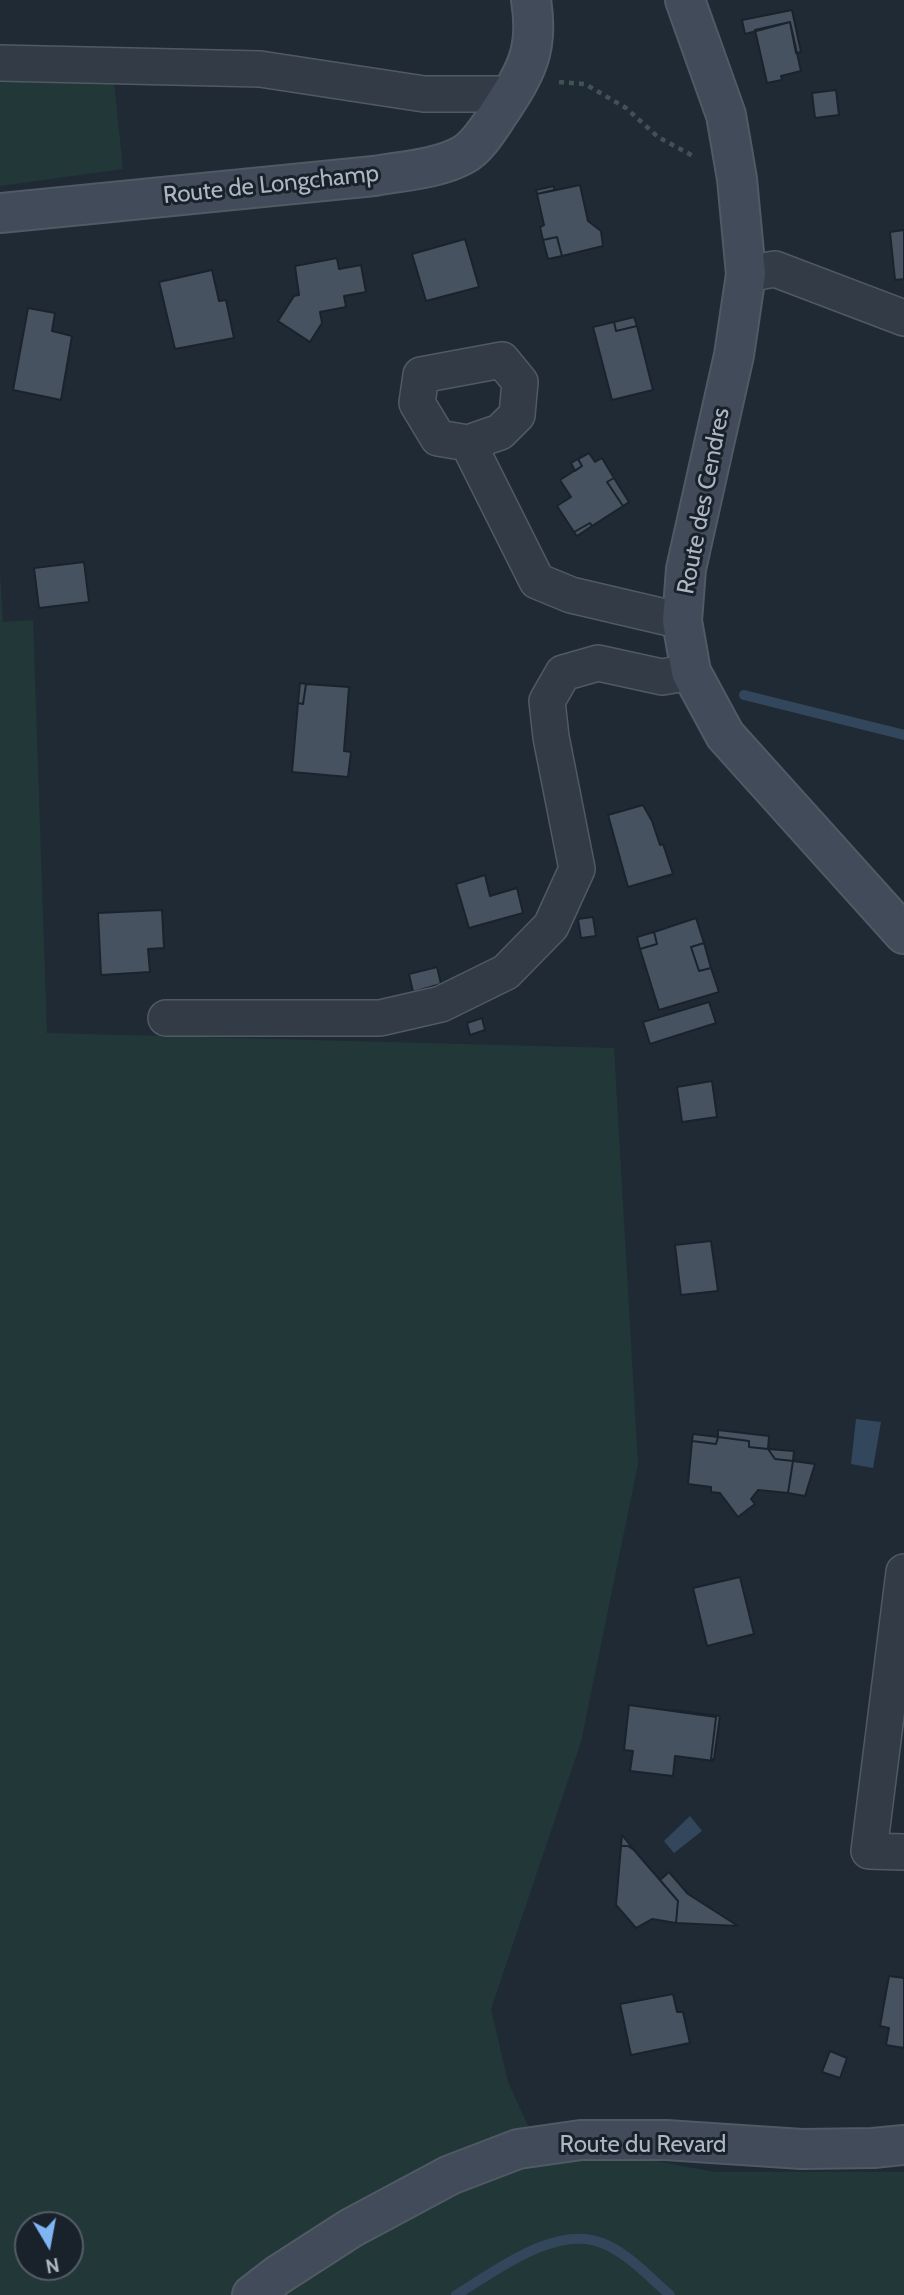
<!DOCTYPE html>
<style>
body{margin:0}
#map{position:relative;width:904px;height:2295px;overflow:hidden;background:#202a35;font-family:Cabin,sans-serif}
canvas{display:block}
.north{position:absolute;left:14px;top:2211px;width:70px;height:70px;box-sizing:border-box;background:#19212a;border:2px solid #545d67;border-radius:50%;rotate:170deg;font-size:19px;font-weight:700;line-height:28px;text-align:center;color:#adb7c3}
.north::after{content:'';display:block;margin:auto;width:24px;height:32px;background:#80b5f4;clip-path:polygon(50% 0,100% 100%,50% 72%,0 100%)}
</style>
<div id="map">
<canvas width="904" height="2295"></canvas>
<div class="north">N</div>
</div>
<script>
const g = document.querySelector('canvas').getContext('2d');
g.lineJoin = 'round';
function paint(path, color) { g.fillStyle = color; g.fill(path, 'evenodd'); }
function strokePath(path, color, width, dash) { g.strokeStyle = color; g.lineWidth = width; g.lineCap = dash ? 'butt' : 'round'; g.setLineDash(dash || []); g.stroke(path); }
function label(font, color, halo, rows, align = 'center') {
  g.font = font + ' Cabin,sans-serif'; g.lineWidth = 6; g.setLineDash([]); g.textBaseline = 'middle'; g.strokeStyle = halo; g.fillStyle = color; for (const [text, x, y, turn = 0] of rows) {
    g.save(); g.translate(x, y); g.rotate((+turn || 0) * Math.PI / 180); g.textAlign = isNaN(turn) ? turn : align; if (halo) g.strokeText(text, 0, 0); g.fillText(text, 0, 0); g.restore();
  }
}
const green = new Path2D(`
 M0 77 114 82 123 169 0 186Z
 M0 573 3 622 33 620 47 1033 614 1048 638 1464 581 1742 491 2009 508 2082 534 2139 715 2172H904V2295H0ZM28 2225H70V2267H28Z`);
const water = new Path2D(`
 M856 1419 881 1422 873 1468 851 1464Z
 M690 1816 702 1831 674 1853 664 1841Z`);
const stream = new Path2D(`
 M744 695 904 735
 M456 2295C494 2272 555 2224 602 2243 628 2253 649 2277 670 2295`);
const building = new Path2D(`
 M792 10 801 52 796 53 790 22 745 34 742 20Z
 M790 22 801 71 781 76 782 80 767 83 755 30Z
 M836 90 839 115 815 118 812 93Z
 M580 185 588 221 601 231 603 246 562 256 557 237 543 240 540 227 544 225 537 194Z
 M554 186V190L537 194 536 190Z
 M904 230V279L895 280 890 232Z
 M557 237 562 256 548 259 543 240Z
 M465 239 479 287 426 301 412 254Z
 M337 258 339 269 361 265 366 292 344 296 346 307 320 312 322 323 310 342 278 321 294 296 299 295 295 266Z
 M212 270 219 301 226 300 234 338 175 349 159 282Z
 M28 308 55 313 52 331 72 336 61 400 13 390Z
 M634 317 637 326 616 331 614 322Z
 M614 322 616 331 637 326 653 390 612 400 593 327Z
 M589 453 595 462 602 458 614 478 607 482 623 506 592 526 590 523 574 532 557 506 571 497 560 480 582 466 578 459Z
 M578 459 582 466 575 471 571 463Z
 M614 478 629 502 623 506 607 482Z
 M590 523 592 526 577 536 574 532Z
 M84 562 89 602 39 608 34 568Z
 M300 683 306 684 303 704 298 703Z
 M306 684 349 687 344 751 351 752 348 777 292 772 298 703 303 704Z
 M643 805 652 821 660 845 663 844 673 874 628 887 608 815Z
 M485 875 490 896 517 888 523 913 469 928 456 884Z
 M162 910 164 948 148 949 150 972 101 975 98 913Z
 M593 917 596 936 581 938 578 919Z
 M696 918 704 943 691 947 699 971 711 968 719 992 659 1010 640 949 657 944 654 932Z
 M654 932 657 944 640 949 637 937Z
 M704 943 711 968 699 971 691 947Z
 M437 967 441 984 413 992 409 974Z
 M709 1002 716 1023 650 1044 643 1022Z
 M482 1018 485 1030 470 1035 467 1023Z
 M712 1081 717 1117 682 1122 677 1087Z
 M711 1241 718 1291 681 1295 675 1245Z
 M718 1430 769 1436 768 1449 749 1447V1441L718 1437Z
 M693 1434 718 1437 716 1444 692 1441Z
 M718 1437 749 1441V1447L768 1449 775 1459 793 1461 788 1493 758 1490 751 1499 755 1504 738 1517 720 1493 711 1492V1487L688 1484 692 1441 716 1444Z
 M768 1449 794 1451 793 1461 775 1459Z
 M793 1461 815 1464 805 1496 788 1493Z
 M740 1577 754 1634 707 1646 693 1588Z
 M629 1705 716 1717 711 1759 714 1761 675 1756 673 1776 630 1771 633 1751 624 1750Z
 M672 1710 720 1716 714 1759H711L716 1717Z
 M622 1835 634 1850 628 1846H621Z
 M621 1846H628L634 1850 678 1901 676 1923 652 1919 636 1928 616 1905Z
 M669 1872 688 1894 738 1926 676 1923 678 1901 660 1880Z
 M889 1976 904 1978V2048L886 2045 889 2028 880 2026Z
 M673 1994 677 2012H683L690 2043 631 2055 620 2004Z
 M830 2051 847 2058 840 2078 822 2072Z`);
const path = new Path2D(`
 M559 82 585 84 626 108 658 137 695 157`);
const street = new Path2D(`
 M0 63 260 69 424 94H511
 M746 274 775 269 904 318
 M468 443 500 432 517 415 520 382 502 360 421 375 417 403 438 438 468 443 537 581 571 595 682 621
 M166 1018H380L441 1004 506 972 551 926 577 869 551 737 547 701 563 673 598 663 662 677 691 672
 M904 1572 869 1851 904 1852`);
const secondary = new Path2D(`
 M685 0 726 115 737 179 746 274 734 355 686 569 682 621 691 672 725 735 904 934
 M0 213 374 176C402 171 438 169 463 155 476 148 487 131 495 119 523 76 540 54 531 0
 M252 2295 278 2275 351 2228 450 2175 518 2149 581 2140H666L802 2149 873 2148 904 2145`);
const streetNames = [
 ["Route de Longchamp",271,185,-6],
 ["Route des Cendres",704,501,-79],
 ["Route du Revard",643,2145]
];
paint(green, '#223737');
paint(water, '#33475c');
strokePath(stream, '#33475c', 10);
paint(building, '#46525f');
strokePath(building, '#1a232c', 2);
strokePath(street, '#505a64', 38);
strokePath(secondary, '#505a64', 42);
strokePath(path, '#3f5254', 4.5, [5, 5]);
strokePath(street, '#333c46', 35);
strokePath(secondary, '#414b59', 38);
label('24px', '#adb7c3', '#19212a', streetNames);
</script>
